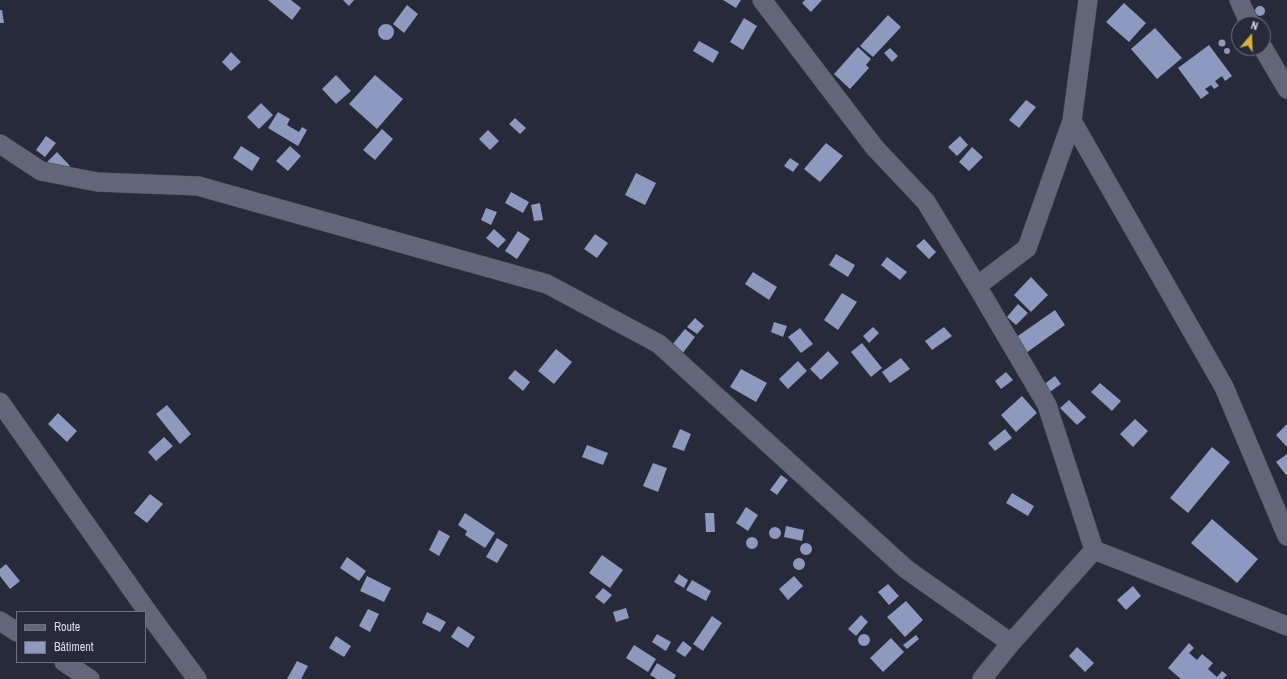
<!DOCTYPE html>
<meta charset="utf-8">
<style>
body{margin:0}
#map{position:relative;width:1287px;height:679px;overflow:hidden;background:#262a39;font-family:"Archivo Narrow",sans-serif}
canvas{display:block}
.legend{position:absolute;left:16px;top:611px;width:130px;height:52px;box-sizing:border-box;background:#262a39;border:1px solid #6e727f;margin:0;padding:5px 7px;list-style:none;font-size:12px;color:#dbdee8}
.legend li{display:flex;align-items:center;gap:8px;height:20px}
.legend b{width:20px;border:1px solid #6e727f}
.north{position:absolute;left:1231px;top:16px;width:40px;height:40px;box-sizing:border-box;background:#262a39;border:1px solid #6e727f;border-radius:50%;rotate:19deg;font-size:11px;font-weight:700;line-height:16px;text-align:center;color:#dbdee8}
.north::after{content:'';display:block;margin:auto;width:14px;height:18px;background:#dab333;clip-path:polygon(50% 0,100% 100%,50% 72%,0 100%)}
</style>
<div id="map">
<canvas width="1287" height="679"></canvas>
<ul class="legend">
<li><b style="height:5px;background:#626778"></b>Route</li>
<li><b style="height:11px;background:#8e99c0"></b>Bâtiment</li>
</ul>
<div class="north">N</div>
</div>
<script>
const g = document.querySelector('canvas').getContext('2d');
g.lineJoin = 'round';
function paint(path, color) { g.fillStyle = color; g.fill(path, 'evenodd'); }
function strokePath(path, color, width, dash) { g.strokeStyle = color; g.lineWidth = width; g.lineCap = dash ? 'butt' : 'round'; g.setLineDash(dash || []); g.stroke(path); }
const building = new Path2D(`
 M268 0H291L301 8 292 20Z
 M343 0H354L349 6Z
 M723 0H741L736 8Z
 M805 0H822L811 12 802 3Z
 M1124 3 1146 23 1129 42 1106 22Z
 M407 5 418 14 404 33 393 24Z
 M1255 11a5 5 0 1 1 10 0a5 5 0 1 1-10 0Z
 M0 10H2L4 23H0Z
 M888 15 901 27 873 57 860 46Z
 M744 18 757 26 743 50 730 42Z
 M378 32a8 8 0 1 1 16 0a8 8 0 1 1-16 0Z
 M1155 28 1182 58 1157 79 1131 49Z
 M1218.5 43a3.5 3.5 0 1 1 7 0a3.5 3.5 0 1 1-7 0Z
 M699 41 719 52 713 63 693 51Z
 M1209 45 1232 76 1225 81 1222 76 1215 81 1219 86 1214 89 1211 85 1205 89 1209 93 1201 99 1178 68Z
 M858 47 871 59 866 65 869 68 850 89 834 74Z
 M1224 51a3 3 0 1 1 6 0a3 3 0 1 1-6 0Z
 M890 48 898 56 892 62 884 53Z
 M231 52 241 62 231 71 222 62Z
 M336 75 351 91 336 104 322 89Z
 M375 75 403 99 377 129 349 104Z
 M1026 100 1036 107 1019 128 1009 120Z
 M261 103 273 115 259 129 247 117Z
 M278 112 290 119 287 125 299 132 302 127 307 130 298 146 268 128Z
 M515 118 526 128 520 134 509 124Z
 M382 129 393 139 375 160 363 150Z
 M488 130 499 141 490 150 479 139Z
 M46 136 56 143 45 157 36 150Z
 M960 136 968 145 957 156 948 147Z
 M826 143 843 156 820 182 804 169Z
 M241 146 260 158 252 171 233 158Z
 M290 146 301 156 288 171 276 161Z
 M972 147 983 157 969 171 959 162Z
 M57 152 70 166 60 176 46 163Z
 M790 158 799 164 793 172 784 166Z
 M636 173 656 183 645 205 625 195Z
 M511 192 529 202 523 213 505 203Z
 M540 203 543 220 534 221 531 205Z
 M486 208 497 212 491 225 481 220Z
 M494 229 506 240 498 248 486 238Z
 M518 231 530 239 517 259 505 251Z
 M595 234 608 243 597 258 584 249Z
 M924 239 936 252 929 259 916 246Z
 M836 254 855 265 848 277 829 265Z
 M887 257 907 272 900 280 881 265Z
 M753 272 777 287 769 300 745 284Z
 M1031 277 1048 295 1031 312 1014 295Z
 M842 293 857 302 838 330 824 320Z
 M1018 304 1028 313 1016 325 1007 317Z
 M1055 310 1065 325 1026 353 1015 338Z
 M695 318 704 326 697 334 687 327Z
 M774 322 787 326 783 337 771 332Z
 M873 327 879 333 869 343 863 336Z
 M944 327 952 336 932 350 925 341Z
 M800 328 813 344 801 353 788 337Z
 M685 329 695 337 682 354 672 345Z
 M862 343 882 368 871 377 851 352Z
 M556 349 572 362 554 384 538 371Z
 M828 351 839 363 821 380 810 369Z
 M901 358 910 369 890 383 882 372Z
 M798 361 807 371 788 389 779 379Z
 M741 369 767 383 756 402 730 387Z
 M515 370 530 382 523 391 508 378Z
 M1006 372 1013 380 1001 389 995 381Z
 M1055 376 1061 384 1047 394 1042 386Z
 M1100 383 1121 401 1112 411 1091 392Z
 M1022 396 1037 413 1016 432 1001 415Z
 M1069 400 1086 417 1077 425 1060 408Z
 M167 405 191 434 180 444 156 414Z
 M58 413 77 431 67 442 48 424Z
 M1135 419 1148 431 1133 447 1120 434Z
 M1287 424V447L1276 435Z
 M680 429 691 434 684 451 672 447Z
 M1005 429 1012 438 995 451 988 443Z
 M164 437 173 446 156 461 148 452Z
 M587 445 608 453 603 465 582 457Z
 M1212 447 1230 462 1188 513 1170 498Z
 M1287 454V474L1286 475 1276 462Z
 M653 463 667 468 658 492 643 486Z
 M781 475 788 480 777 495 770 490Z
 M1012 493 1034 506 1028 516 1006 503Z
 M150 494 163 504 147 523 134 513Z
 M746 507 758 515 748 531 736 523Z
 M465 513 495 533 485 548 465 535 467 531 458 525Z
 M705 513H714L715 532H706Z
 M1212 519 1258 559 1237 583 1191 543Z
 M786 526 804 530 802 541 784 537Z
 M769 533a6 6 0 1 1 12 0a6 6 0 1 1-12 0Z
 M439 530 450 536 439 556 429 550Z
 M746 543a6 6 0 1 1 12 0a6 6 0 1 1-12 0Z
 M497 538 508 545 497 563 486 557Z
 M800 549a6 6 0 1 1 12 0a6 6 0 1 1-12 0Z
 M602 555 623 570 610 588 589 573Z
 M347 557 366 571 359 581 340 568Z
 M793 564a6 6 0 1 1 12 0a6 6 0 1 1-12 0Z
 M6 564 20 581 10 589 0 576V569Z
 M679 574 688 580 684 588 674 582Z
 M367 576 391 588 384 602 360 591Z
 M794 576 803 586 788 600 779 589Z
 M692 580 711 591 706 601 686 590Z
 M888 584 899 596 889 605 878 592Z
 M1133 586 1141 596 1126 610 1117 600Z
 M603 588 612 595 604 604 595 597Z
 M906 601 923 620 905 637 887 617Z
 M626 608 629 618 616 622 613 612Z
 M368 609 379 614 370 632 359 626Z
 M427 612 446 622 440 632 422 623Z
 M861 615 868 622 856 636 848 629Z
 M712 616 722 623 703 651 693 644Z
 M458 626 475 637 468 648 451 637Z
 M657 634 671 642 666 651 652 642Z
 M858 640a6 6 0 1 1 12 0a6 6 0 1 1-12 0Z
 M916 635 919 639 907 649 903 645Z
 M336 636 351 646 344 657 329 648Z
 M891 638 904 652 883 672 870 658Z
 M683 641 692 648 685 657 676 651Z
 M1189 643 1194 648 1189 653 1197 660 1202 654 1213 663 1208 669 1217 677 1222 671 1227 675 1223 679H1181L1168 668Z
 M634 645 656 659 648 672 626 658Z
 M1077 647 1094 663 1085 672 1069 656Z
 M297 661 308 666 301 679H287Z
 M657 663 676 675 674 679H657L650 675Z`);
const minor = new Path2D(`
 M762 0 875 148 926 202 977 286 1047 405 1094 550 1011 643 982 679
 M1088 0 1072 121 1224 387 1287 536
 M1239 0 1250 24
 M1263 48 1287 89
 M0 144 41 171 97 182 198 186 547 284 659 344 906 569 1011 643
 M977 286 1027 248 1072 121
 M0 402 154 621 197 679
 M1094 550 1287 626
 M0 621 17 632
 M64 662 90 679`);
paint(building, '#8e99c0');
strokePath(minor, '#444854', 20);
strokePath(minor, '#626778', 19);
</script>
